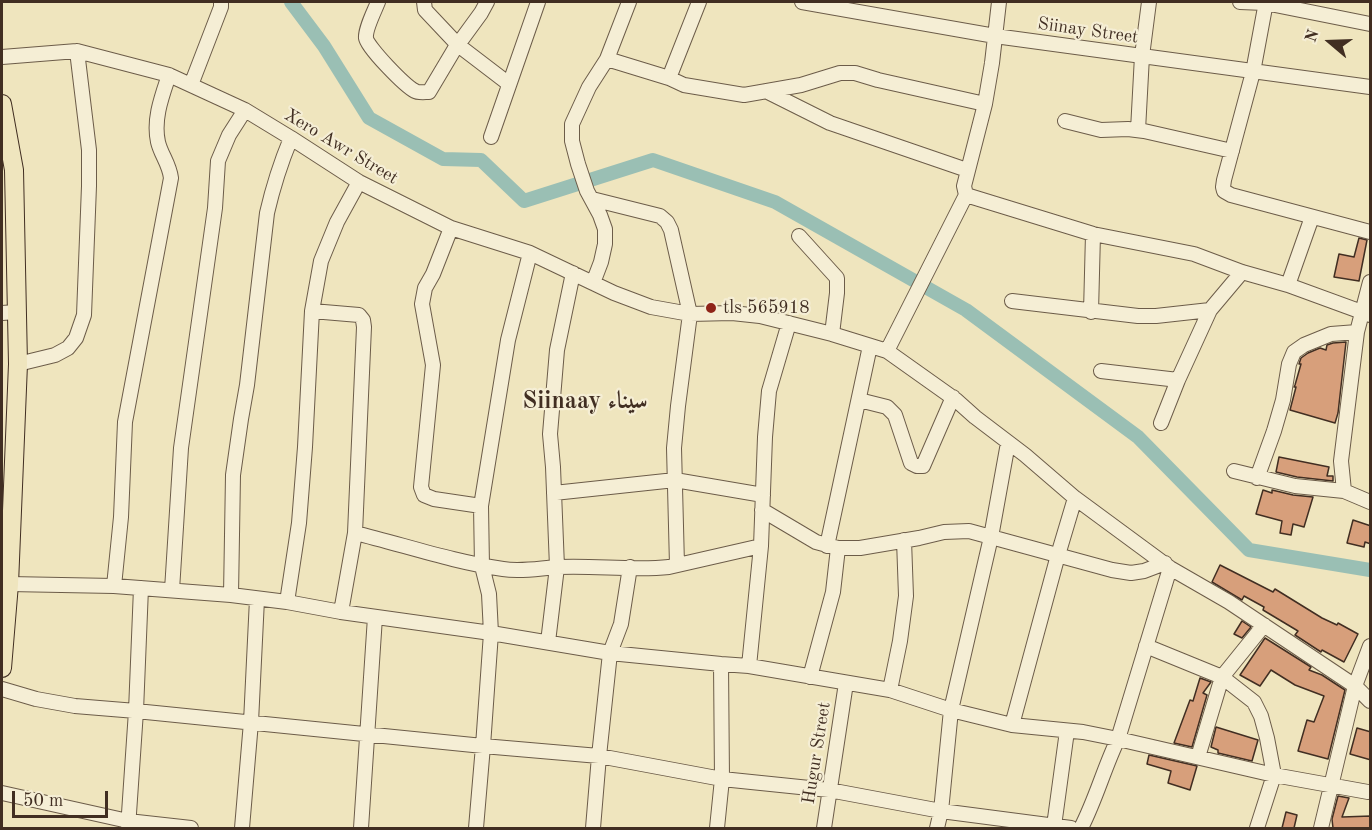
<!DOCTYPE html>
<meta charset="utf-8">
<style>
body{margin:0}
#map{position:relative;width:1372px;height:830px;overflow:hidden;background:#efe5be;font-family:"Old Standard TT",serif}
canvas{display:block}
.frame{position:absolute;inset:0;border:3px solid #412e22;pointer-events:none}
.north{position:absolute;left:1300px;top:12px;width:60px;height:60px;-webkit-text-stroke:4px #f5eed5;paint-order:stroke;rotate:289deg;font-size:16px;font-weight:700;line-height:24px;text-align:center;color:#412e22}
.north::after{content:'';display:block;margin:auto;width:21px;height:27px;background:#412e22;clip-path:polygon(50% 0,100% 100%,50% 72%,0 100%)}
.scale{position:absolute;left:12px;top:791px;width:96px;height:27px;box-sizing:border-box;border:3px solid #412e22;border-top:0;padding-left:8px;font-size:18px;line-height:21px;white-space:nowrap;color:#412e22;-webkit-text-stroke:4px #f5eed5;paint-order:stroke}
</style>
<div id="map">
<canvas width="1372" height="830"></canvas>
<div class="frame"></div>
<div class="north">N</div>
<div class="scale">50 m</div>
</div>
<script>
const g = document.querySelector('canvas').getContext('2d');
g.lineJoin = 'round';
function strokePath(path, color, width, dash) { g.strokeStyle = color; g.lineWidth = width; g.lineCap = dash ? 'butt' : 'round'; g.setLineDash(dash || []); g.stroke(path); }
function paint(path, color) { g.fillStyle = color; g.fill(path, 'evenodd'); }
function label(font, color, halo, rows, align = 'center') {
  g.font = font + ' "Old Standard TT",Amiri,serif'; g.lineWidth = 4.5; g.setLineDash([]); g.textBaseline = 'middle'; g.strokeStyle = halo; g.fillStyle = color; for (const [text, x, y, turn = 0] of rows) {
    g.save(); g.translate(x, y); g.rotate((+turn || 0) * Math.PI / 180); g.textAlign = isNaN(turn) ? turn : align; if (halo) g.strokeText(text, 0, 0); g.fillText(text, 0, 0); g.restore();
  }
}
const canal = new Path2D(`
 M291 2 324 46 369 118 443 159 481 160 524 201 653 160 775 202 966 310 1138 437 1249 550 1370 570`);
const building = new Path2D(`
 M1359 238 1367 240 1359 281 1334 277 1339 254 1354 257Z
 M1346 342 1338 413 1335 423 1290 410 1296 387H1294L1295 385 1301 364H1299L1301 358 1308 353 1320 348 1326 350 1327 345 1333 343Z
 M1279 457 1329 467 1327 476H1333V481L1297 477 1276 472Z
 M1263 490 1272 493V490L1293 495 1313 497 1304 527 1293 524 1291 535 1280 533 1282 521 1256 514Z
 M1353 520 1371 526V544L1365 542 1364 547 1347 543Z
 M1220 565 1273 592 1275 589 1322 618 1337 625 1338 623 1358 634 1344 662 1322 650 1321 652 1295 635 1298 631 1263 610 1264 607 1244 596 1242 600 1212 582Z
 M1242 621 1251 627 1242 638 1234 634Z
 M1265 638 1311 667 1309 670 1322 675 1345 690 1328 759 1298 751 1307 720 1314 722 1324 696 1295 685 1271 670 1260 686 1240 675Z
 M1200 678 1211 682 1203 693 1207 695 1192 747 1174 743 1190 700 1193 701Z
 M1216 727 1258 740 1252 761 1218 753V750L1211 747Z
 M1357 728 1371 732V760L1350 754Z
 M1149 755 1197 766 1190 790 1168 783 1171 771 1147 764Z
 M1338 796 1349 798 1342 817 1371 816V828H1333L1332 819Z
 M1286 812 1297 815 1294 828H1282Z`);
const minor = new Path2D(`
 M378 2C375 10 365 29 366 38 367 47 405 86 415 91 418 93 425 92 429 92L454 50 481 13 487 2
 M424 2 425 10 458 45 509 84
 M802 2 995 36 1370 87
 M999 2 992 63 985 104 964 186 966 195 1093 234 1194 254 1242 272 1288 285 1370 315
 M1240 2 1265 3 1370 24
 M1266 2 1253 72 1224 180 1223 187 1224 191 1231 195 1370 232
 M2 57 77 51 169 75 245 110 291 138 359 182 451 228 530 253 614 293 651 307 690 314 732 313 760 316 832 334 887 351 956 400 975 417 1025 455 1075 498 1170 568 1229 602 1355 686 1370 701
 M607 59 669 78 684 85 744 95 801 85 840 73H855L878 80 985 104
 M669 78 699 2
 M191 85 221 7V2
 M766 91 830 123 967 170
 M1065 121 1101 130 1128 129 1144 131 1232 151
 M1138 130 1142 56 1149 2
 M491 137 538 2
 M592 199 660 216 667 222 671 230 690 314 678 406 674 448 677 565
 M451 228 433 274 425 288 422 304 433 365 421 487 424 495 434 499 481 506
 M799 236 837 278V293L832 334
 M593 283 601 262 605 244V229L600 215 587 191 578 164 572 141V124L589 87 607 59 629 2
 M1288 285 1312 217
 M1012 301 1138 316H1156L1210 310
 M312 311 359 315 363 320 364 327 355 533 341 612
 M1091 312 1093 234
 M2 313 16 312
 M887 351 966 195
 M18 364 55 355 68 348 76 338 84 315 89 186V150L77 51
 M1101 371 1178 380
 M859 400 887 407 895 415 911 463 917 466H923L953 397
 M1161 423 1178 380 1210 310 1242 272
 M1234 471 1295 486 1344 491 1370 502
 M1257 478 1274 431 1283 400 1289 364 1294 352 1304 345 1331 334 1357 332
 M1344 491 1341 461 1357 332 1370 282
 M554 493 675 480 763 495
 M762 510 816 542 838 548H860L919 538 944 532 969 531 1112 570 1131 573 1144 571 1165 563
 M355 533C404 545 454 562 503 569 522 572 540 568 558 567 595 565 633 571 669 567L761 546
 M827 546 870 346
 M9 584 114 586 231 595 287 602 341 612 491 633 610 653 721 664 749 666 890 690 951 710 1012 725 1083 732 1118 739 1274 775 1368 792
 M114 586 121 517 125 422 171 178C169 163 161 155 158 142 153 119 162 96 169 75
 M172 590 181 448 215 208 218 161 229 135 245 110
 M231 595 233 475 241 419 247 385 267 213C273 187 281 162 291 138
 M287 602 299 523 305 447 312 311 321 261 337 222 359 182
 M548 642 557 567 553 467 550 434 557 350 573 273
 M1146 646 1222 677 1254 702 1261 716 1267 738 1274 775 1257 828
 M749 666 761 546 765 437 769 391 789 323
 M810 677 833 592 838 548
 M2 689 36 699 75 706 136 711 483 746 599 756 722 779 829 790 941 811 1071 828
 M890 690 900 641 906 596 904 540
 M1012 725 1058 555 1075 498
 M1198 757 1222 677 1264 625
 M2 793 128 821 191 828
 M1054 826 1067 731
 M128 828 136 711 141 588
 M242 828 251 722 257 599
 M361 828 375 617
 M476 828 483 746 491 633 489 594 482 566 481 506 508 340 530 253
 M593 828 599 756 610 653 621 624 630 567
 M717 828 722 779 721 664
 M824 828 846 683
 M937 828 941 811 951 710 991 537 1008 443
 M1081 828C1096 799 1104 768 1118 739L1170 568
 M1321 828 1355 686 1370 646`);
const major = new Path2D(`
 M2 104 14 170 18 364 9 584 2 668`);
const markers = [
 [711,308,6,"#8f2418"]
];
const streetNames = [
 ["Siinay Street",1088,31,8],
 ["Xero Awr Street",341,147,31],
 ["Hugur Street",817,753,-81]
];
const poiNames = [
 ["tls 565918",723,308]
];
const districtNames = [
 ["Siinaay سيناء",585,402]
];
strokePath(canal, '#9abfb4', 14);
paint(building, '#d79f7b');
strokePath(building, '#412e22', 1.5);
strokePath(minor, '#6c5c49', 16);
strokePath(major, '#412e22', 20);
strokePath(minor, '#f5eed5', 14);
strokePath(major, '#efe5be', 18);
for (const [x, y, r, color] of markers) { const dot = new Path2D(); dot.arc(x, y, r, 0, 2 * Math.PI); g.fillStyle = color; g.fill(dot); strokePath(dot, '#f5eed5', 2); }
label('18px', '#412e22', '#f5eed5', streetNames);
label('18px', '#412e22', '#f5eed5', poiNames, 'left');
label('bold 24px', '#412e22', '#f5eed5', districtNames);
</script>
